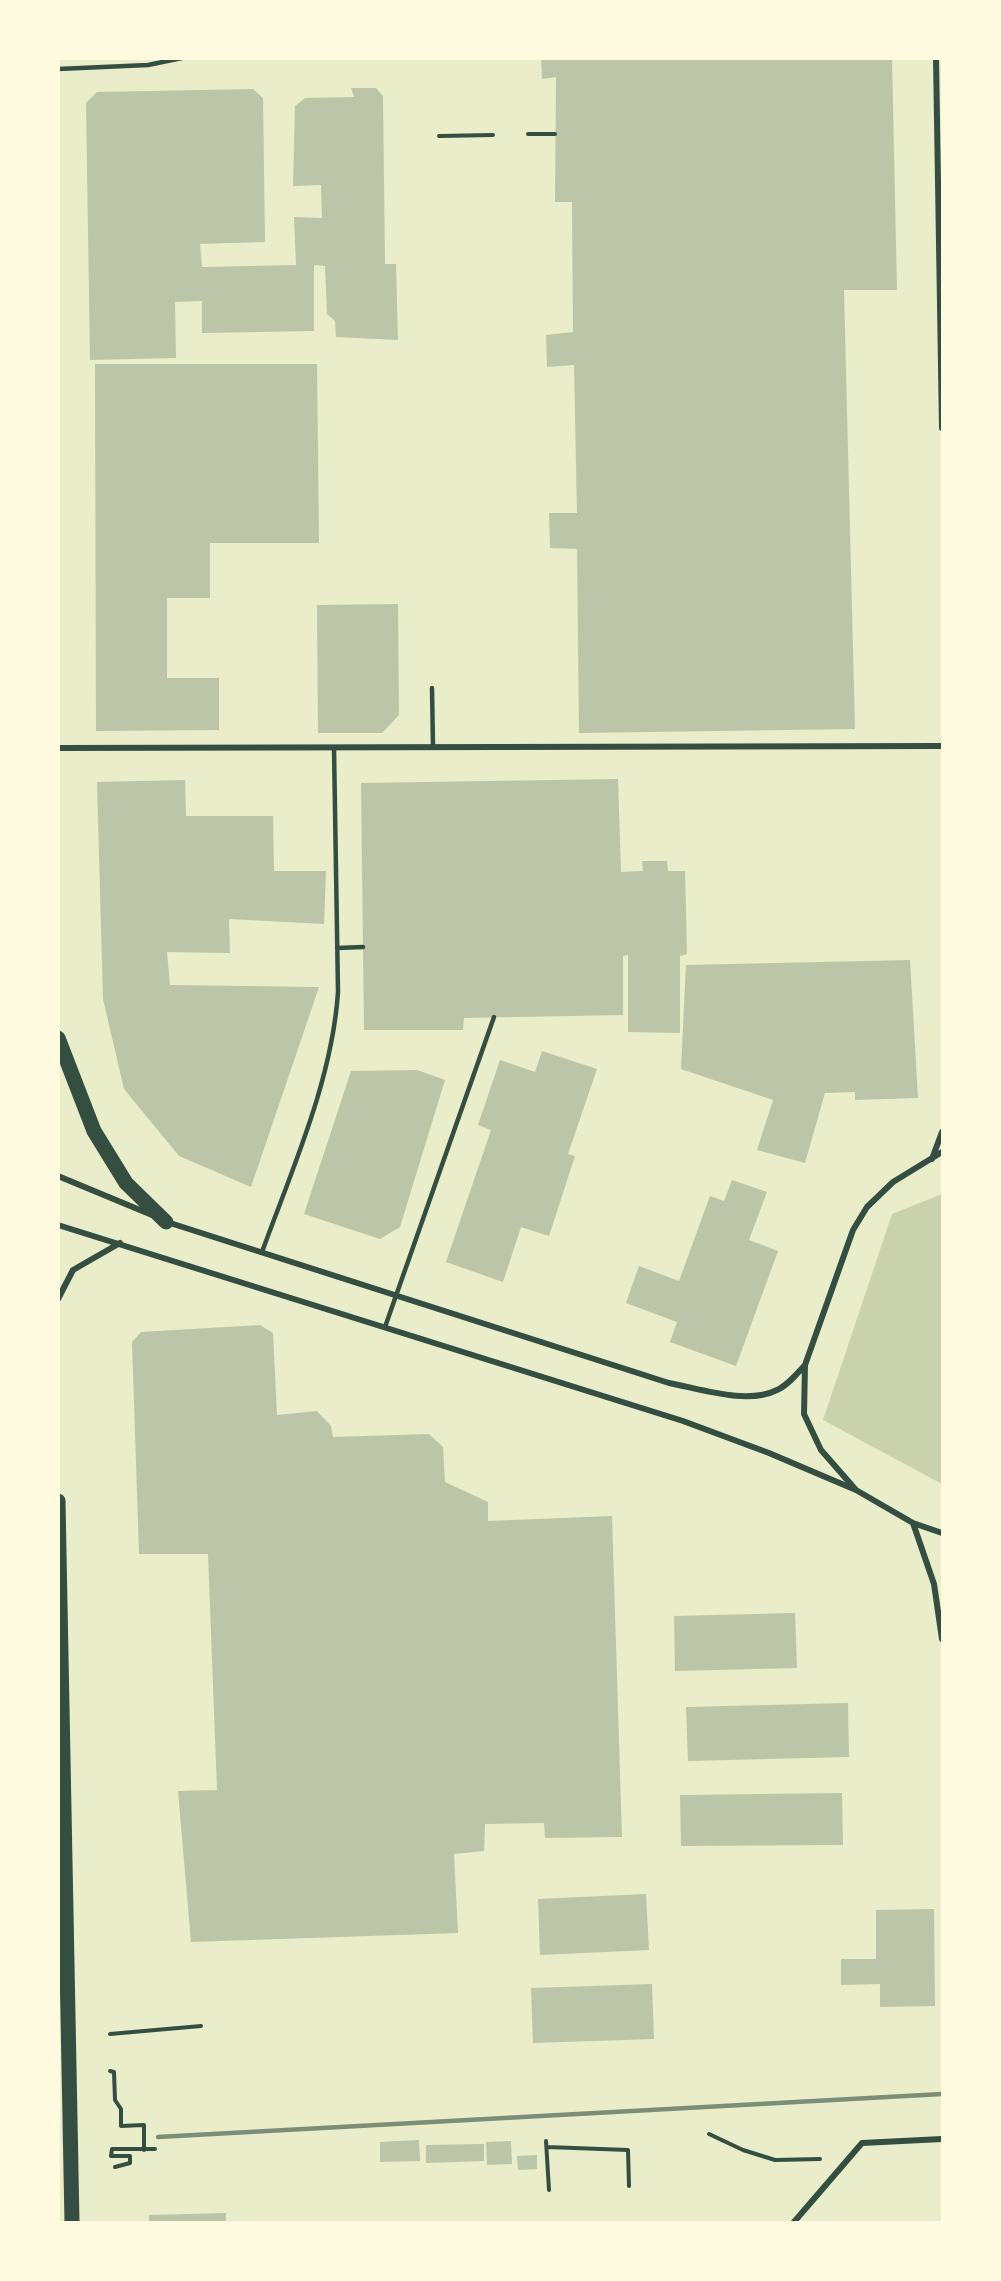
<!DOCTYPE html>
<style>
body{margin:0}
#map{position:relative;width:1001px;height:2281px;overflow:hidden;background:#e9edc9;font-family:"Titillium Web",sans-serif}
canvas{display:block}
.frame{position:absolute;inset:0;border:60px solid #fefae0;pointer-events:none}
</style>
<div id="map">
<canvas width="1001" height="2281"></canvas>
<div class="frame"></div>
</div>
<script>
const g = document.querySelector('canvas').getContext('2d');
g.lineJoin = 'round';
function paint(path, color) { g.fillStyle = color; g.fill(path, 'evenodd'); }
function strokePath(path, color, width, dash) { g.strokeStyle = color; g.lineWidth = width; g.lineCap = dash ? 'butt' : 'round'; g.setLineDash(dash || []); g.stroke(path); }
const green = new Path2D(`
 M942 1194V1484L823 1420 892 1214Z`);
const building = new Path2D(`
 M541 58H892L897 290H844L855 729 579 733 577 549 550 548 549 513H577L574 365 547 367 546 335 573 332 572 202H555L556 77 542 79Z
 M351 88H376L383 96 385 264H396L398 340 336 337 335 321 327 314 325 266 314 265V331L202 333V301L175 302 176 358 90 360 86 103 97 92 253 89 263 98 265 242 200 244 202 267 296 265 294 217 322 218 321 185 293 186 295 106 305 98 354 97Z
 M95 364H317L319 543H210V598H167V678H219V730L96 731Z
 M398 604 399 715 382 733H318L317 605Z
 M618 779 621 872 643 871 642 861H667L668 871H685L687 954 680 956V1033L628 1032V955L623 956V1015L464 1018 463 1030H364L361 783Z
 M185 780 186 816H273L274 871H326L324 924 229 919 230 953 167 952 170 985 319 987 251 1187 179 1156 124 1089 103 999 97 782Z
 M910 960 918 1098 855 1100V1092L825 1093 805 1163 757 1150 773 1100 681 1069 686 965Z
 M542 1051 597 1069 568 1154 575 1156 549 1236 521 1227 503 1282 446 1262 491 1130 478 1125 500 1060 535 1072Z
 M417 1070 445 1080 400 1227 380 1239 304 1214 351 1071Z
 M732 1180 767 1192 749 1240 778 1251 736 1366 670 1342 677 1322 626 1303 639 1266 679 1281 710 1196 724 1201Z
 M260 1325 273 1333 277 1415 317 1411 331 1426 333 1437 429 1434 443 1447 445 1482 488 1502V1521L612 1516 622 1837 545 1838 544 1823 485 1824 484 1851 454 1854 458 1933 191 1942 178 1791 217 1790 208 1554H139L132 1342 141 1332Z
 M795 1613 797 1668 675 1671 674 1616Z
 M848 1703 849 1757 688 1761 686 1707Z
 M842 1793 843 1845 681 1846 680 1795Z
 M646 1894 649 1950 540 1955 538 1899Z
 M934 1909 935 2006 880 2007V1984L841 1985V1959H876V1910Z
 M652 1984 654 2039 533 2043 531 1988Z
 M419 2140 420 2161 380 2162V2142Z
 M511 2141 512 2164 487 2165 486 2142Z
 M484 2144V2161L426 2163V2145Z
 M537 2155V2169L518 2170 517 2156Z
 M226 2213V2222H149V2215Z`);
const path = new Path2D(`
 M528 134H555
 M439 136 493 135
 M110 2034 201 2026
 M110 2071 114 2072 115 2100 121 2109V2126L144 2125V2150
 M709 2134 743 2150 775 2160 820 2159
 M546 2141 549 2190
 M547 2147 628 2150 629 2186
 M115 2167 130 2163V2156H111L112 2149H155`);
const service = new Path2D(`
 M58 69 148 65 182 58
 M432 688 433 747
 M337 948 363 947
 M262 1252C292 1169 332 1081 338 992L334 748
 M385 1327 494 1017`);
const minor = new Path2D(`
 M936 58 942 428
 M58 748 942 746
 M942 1152 893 1182 867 1207 853 1230 805 1365 804 1414 821 1450 856 1490 913 1523 942 1533
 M932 1159 942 1132
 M58 1176 152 1215
 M167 1222 669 1383C701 1389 747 1405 777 1390 788 1385 797 1374 805 1365
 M58 1225 683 1421 769 1453 856 1490
 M58 1299 73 1270 120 1243
 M913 1523 934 1584 942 1639
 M794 2222 862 2143 942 2139`);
const primary = new Path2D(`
 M58 1038 94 1131 126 1183 166 1222
 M58 1501 72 2222`);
const rail = new Path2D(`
 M158 2137 942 2094`);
paint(green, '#cad2ad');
paint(building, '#bcc5a7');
strokePath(path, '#344e41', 4);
strokePath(service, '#344e41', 4.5);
strokePath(minor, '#344e41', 6);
strokePath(primary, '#344e41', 15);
strokePath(rail, '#7c8e77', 4.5);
</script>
